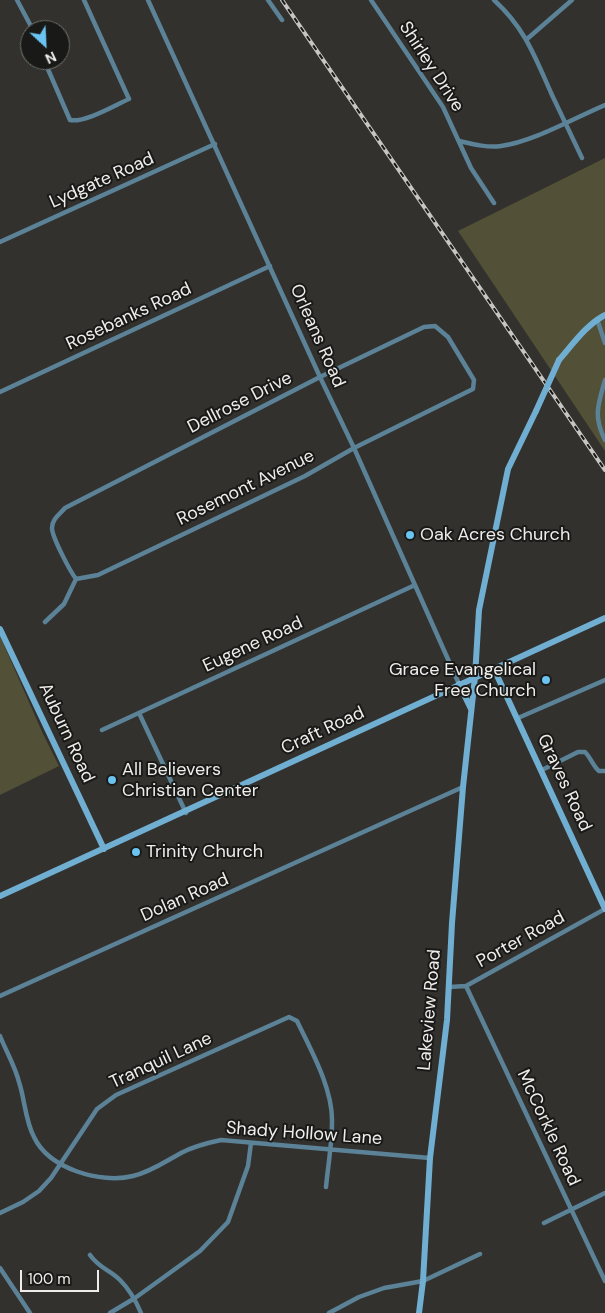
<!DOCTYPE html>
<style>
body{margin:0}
#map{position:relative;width:605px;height:1313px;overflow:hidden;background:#32312d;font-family:"DM Sans",sans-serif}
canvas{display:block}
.north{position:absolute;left:20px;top:20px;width:50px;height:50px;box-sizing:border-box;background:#191917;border:1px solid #6e6e6c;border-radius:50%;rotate:155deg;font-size:14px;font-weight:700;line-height:20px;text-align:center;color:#eeedeb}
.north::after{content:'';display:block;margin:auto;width:18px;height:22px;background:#6ac3f1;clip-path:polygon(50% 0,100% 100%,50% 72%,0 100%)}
.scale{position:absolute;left:20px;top:1270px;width:79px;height:22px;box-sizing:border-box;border:2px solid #eeedeb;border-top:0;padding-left:6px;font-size:15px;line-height:18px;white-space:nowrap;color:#eeedeb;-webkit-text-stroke:4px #191917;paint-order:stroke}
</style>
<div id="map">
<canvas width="605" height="1313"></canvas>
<div class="north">N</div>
<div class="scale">100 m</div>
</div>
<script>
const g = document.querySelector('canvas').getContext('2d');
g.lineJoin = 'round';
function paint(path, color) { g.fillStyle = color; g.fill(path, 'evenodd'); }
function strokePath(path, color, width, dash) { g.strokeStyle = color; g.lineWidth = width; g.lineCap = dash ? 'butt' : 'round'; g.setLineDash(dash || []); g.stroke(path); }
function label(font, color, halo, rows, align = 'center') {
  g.font = font + ' "DM Sans",sans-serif'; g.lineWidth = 4; g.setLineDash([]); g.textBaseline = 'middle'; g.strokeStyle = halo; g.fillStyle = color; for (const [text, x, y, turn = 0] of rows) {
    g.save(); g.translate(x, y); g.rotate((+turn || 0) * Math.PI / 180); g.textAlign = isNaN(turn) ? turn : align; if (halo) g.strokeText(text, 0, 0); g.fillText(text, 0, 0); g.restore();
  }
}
const green = new Path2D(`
 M605 158V451L458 231Z
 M0 636 43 734 59 766 0 795Z`);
const street = new Path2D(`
 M17 0 33 30
 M148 0 320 377 354 448 459 684
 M268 0 282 20
 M371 0 443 107 471 168 494 203
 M494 0C525 28 535 57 552 95 562 116 572 137 582 158
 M527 39 572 0
 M44 60 70 120C85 123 115 105 129 99L84 0
 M459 141C472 144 487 148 501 146 533 142 574 118 605 105
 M0 242 215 144
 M597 319 605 343
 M605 380C598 405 593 416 605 440
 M0 392 270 266
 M45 622 64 604 76 579 98 575 305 476 354 448 473 389 474 380 448 337 435 326 424 327 320 377 65 508C60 514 52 519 52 528 52 537 70 571 76 579
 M139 713 186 813
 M518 718 605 680
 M102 730 415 585
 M542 770 578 752H585C591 758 593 766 599 771H605
 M466 986 605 1281
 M449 987 466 986 605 909
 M0 996 463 787
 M0 1036C6 1051 15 1066 19 1082 25 1100 25 1120 34 1137 49 1169 101 1184 133 1176 151 1172 166 1161 181 1153 194 1146 207 1143 221 1140L430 1158
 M0 1213 23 1202 39 1191 51 1178 97 1109 116 1095 289 1017 297 1021C311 1050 333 1089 332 1122 332 1144 328 1166 326 1187
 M544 1223 605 1193
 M90 1255C100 1269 109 1269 120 1280 129 1289 136 1301 141 1313
 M0 1268 30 1313
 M110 1313 135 1298 200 1251 228 1222 248 1166 251 1143
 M329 1313 359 1297 384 1288 423 1281 480 1254`);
const secondary = new Path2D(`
 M559 360C573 344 586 325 605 315
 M0 629 104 849
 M494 669 605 909
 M459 684 471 709
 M0 896C202 805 403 711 605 618
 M419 1313 423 1281 430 1158 447 1020 452 923 463 787 475 677 479 610 508 469 536 411`);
const rail = new Path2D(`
 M282 0 605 470`);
const secondaryBridge = new Path2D(`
 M536 411 559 360`);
const markers = [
 [410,535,5,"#6ac3f1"],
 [546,680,5,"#6ac3f1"],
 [112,780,5,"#6ac3f1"],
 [136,852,5,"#6ac3f1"]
];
const streetNames = [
 ["Shirley Drive",431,67,57],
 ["Lydgate Road",102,181,-24],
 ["Rosebanks Road",129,317,-25],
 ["Orleans Road",317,336,66],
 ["Dellrose Drive",240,403,-27],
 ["Rosemont Avenue",246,488,-26],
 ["Eugene Road",253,645,-25],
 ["Craft Road",323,731,-25],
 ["Auburn Road",66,733,65],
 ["Graves Road",564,783,65],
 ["Dolan Road",185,898,-24],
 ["Porter Road",521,940,-29],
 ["Lakeview Road",430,1010,-85],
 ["Tranquil Lane",161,1061,-25],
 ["McCorkle Road",548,1128,65],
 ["Shady Hollow Lane",304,1134,4]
];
const poiNames = [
 ["Oak Acres Church",420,535],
 ["Grace Evangelical",536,670,"right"],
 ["Free Church",536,691,"right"],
 ["All Believers",122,770],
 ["Christian Center",122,791],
 ["Trinity Church",146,852]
];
paint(green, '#535038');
strokePath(street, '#5b8297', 4.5);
strokePath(secondary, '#70afd2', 6);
strokePath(rail, '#c6c5c3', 4);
strokePath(rail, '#191917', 2, [5.5]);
strokePath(secondaryBridge, '#70afd2', 6);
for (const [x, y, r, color] of markers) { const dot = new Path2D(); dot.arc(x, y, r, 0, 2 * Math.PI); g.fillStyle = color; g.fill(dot); strokePath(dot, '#191917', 2); }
label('18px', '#eeedeb', '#191917', streetNames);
label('18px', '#eeedeb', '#191917', poiNames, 'left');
</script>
